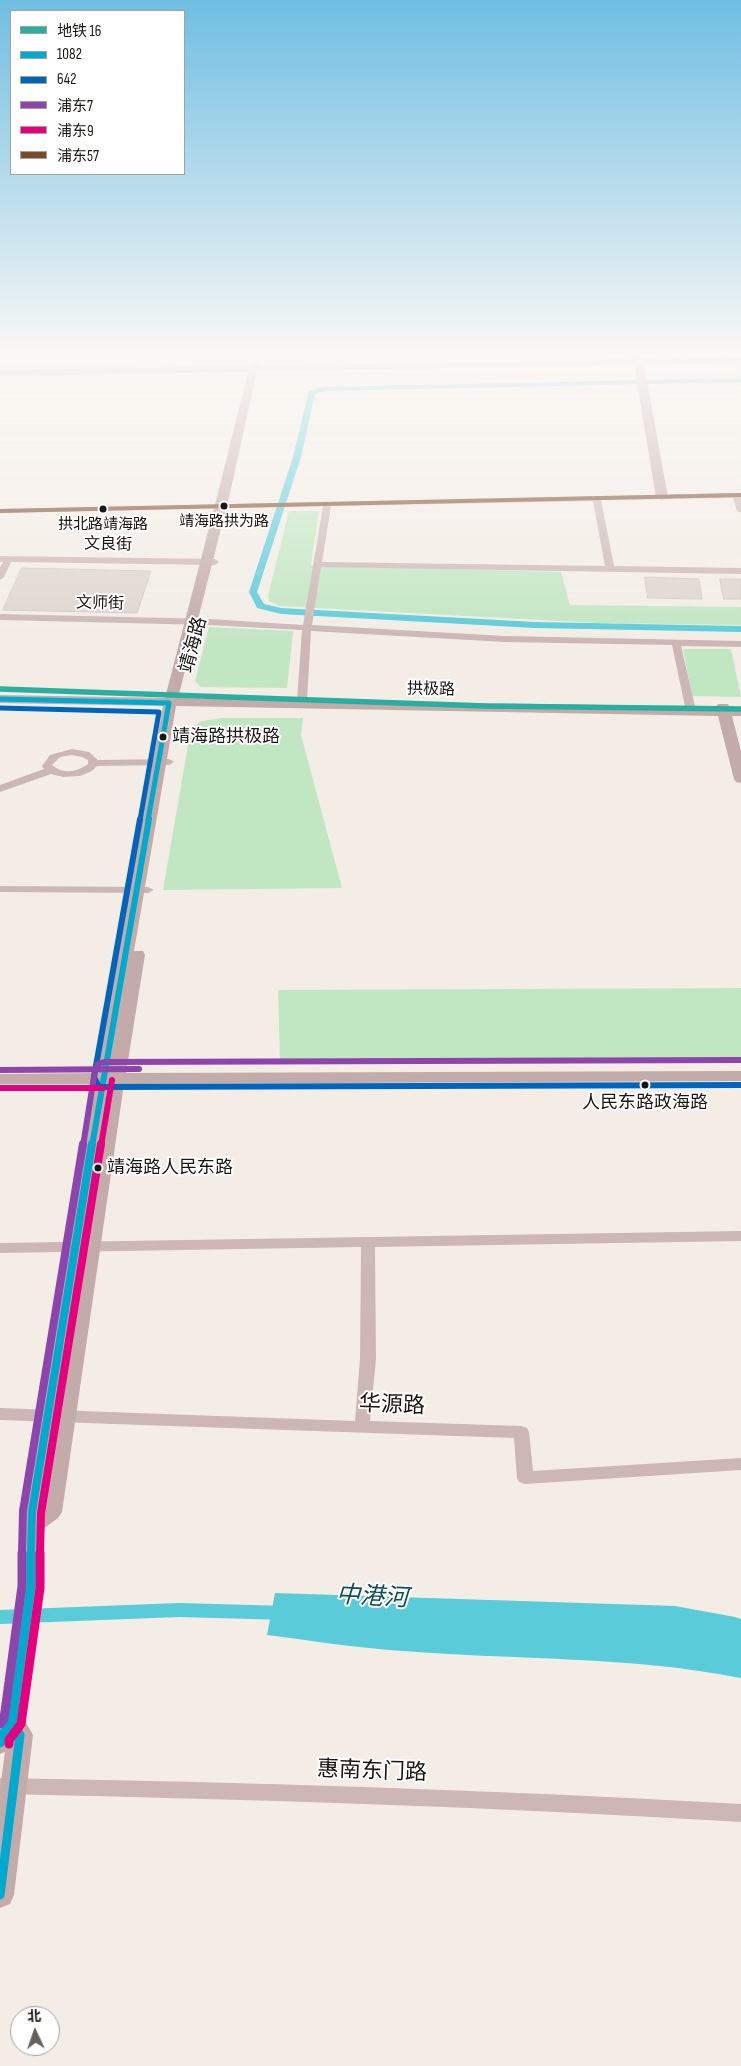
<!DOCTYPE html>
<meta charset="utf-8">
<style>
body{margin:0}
#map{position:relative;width:741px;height:2066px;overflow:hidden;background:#f3ede6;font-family:"Sofia Sans Condensed","Noto Sans SC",sans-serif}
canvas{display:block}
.legend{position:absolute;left:10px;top:10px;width:175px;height:165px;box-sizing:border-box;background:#fff;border:1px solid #a3a2a0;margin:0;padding:6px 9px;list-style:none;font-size:15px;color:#1a1612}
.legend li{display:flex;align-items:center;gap:10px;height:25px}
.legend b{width:25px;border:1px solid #a3a2a0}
.north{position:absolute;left:10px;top:2006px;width:50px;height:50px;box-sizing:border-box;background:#fff;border:1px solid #a3a2a0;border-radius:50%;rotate:357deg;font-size:14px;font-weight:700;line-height:20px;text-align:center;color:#1a1612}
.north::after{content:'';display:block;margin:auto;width:18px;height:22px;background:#66615c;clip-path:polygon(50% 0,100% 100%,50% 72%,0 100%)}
</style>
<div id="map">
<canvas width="741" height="2066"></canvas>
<ul class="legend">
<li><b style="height:6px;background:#28afa0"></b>地铁 16</li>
<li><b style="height:6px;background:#00a9ce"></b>1082</li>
<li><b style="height:6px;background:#0065bd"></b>642</li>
<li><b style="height:6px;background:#8e44ad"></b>浦东7</li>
<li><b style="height:6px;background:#e5007d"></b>浦东9</li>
<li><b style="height:6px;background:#7a4b2a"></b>浦东57</li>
</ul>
<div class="north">北</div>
</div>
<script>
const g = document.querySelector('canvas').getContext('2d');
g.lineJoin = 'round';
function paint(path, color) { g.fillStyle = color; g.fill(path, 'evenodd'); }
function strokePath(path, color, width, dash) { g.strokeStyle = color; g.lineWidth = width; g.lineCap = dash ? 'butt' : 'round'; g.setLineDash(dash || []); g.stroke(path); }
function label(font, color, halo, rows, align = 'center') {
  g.font = font + ' "Sofia Sans Condensed","Noto Sans SC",sans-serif'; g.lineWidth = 4; g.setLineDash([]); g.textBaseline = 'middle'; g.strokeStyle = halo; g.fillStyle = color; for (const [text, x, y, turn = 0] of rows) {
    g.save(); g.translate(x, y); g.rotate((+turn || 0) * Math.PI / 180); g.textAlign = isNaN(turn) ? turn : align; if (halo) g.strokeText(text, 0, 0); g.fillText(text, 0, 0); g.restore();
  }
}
const green = new Path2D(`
 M289 511H319L311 565 561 572 570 605 741 607V625L597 623 280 606 269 601 268 595Z
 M209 627 293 631 287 688 201 687 195 681Z
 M683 649H731L741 697 692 696Z
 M221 718H303L301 735 342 888 163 890 191 728 202 721Z
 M741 988V1058L280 1061 278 990Z`);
const water = new Path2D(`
 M275 1593 675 1606 735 1617 741 1619V1678C630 1656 516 1660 403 1651 358 1648 313 1641 267 1635Z`);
const canal = new Path2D(`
 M741 378V382L324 391 315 394 301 457 257 592 264 604 281 608 535 622 741 626V632L535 628 281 614 257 608 249 592 293 457 309 391 323 387Z
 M179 1603 287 1606 293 1608 296 1613 293 1618 287 1620 179 1617 0 1624V1610Z`);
const building = new Path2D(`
 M22 568 151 571 137 613 3 610Z
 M645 577 699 579 702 599 648 598Z
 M720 579H741V599H724Z`);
const street = new Path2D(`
 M741 493V513L737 511 733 498 601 500 614 566 741 568V574L321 567 312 625 505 636 741 641V647L681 646 696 711 691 714 686 711 672 645 505 642 311 631 307 700 302 703 297 700 302 630 209 625 0 620V614L209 619 303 625 323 506 0 513V509ZM593 501 605 566 322 562 331 506Z
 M0 556 215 559 219 562 215 565 11 562 4 577 0 580V567L3 562H0Z
 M72 749 89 752 98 760 169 759 174 762 169 765 97 766 92 771 80 776 63 777 51 774 0 792V785L44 769 42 766 50 755ZM72 755 82 757 88 760V764C77 772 63 775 52 765L60 757Z
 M0 886 148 887 154 890 148 893 0 892Z
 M741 1231V1241L375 1247 376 1359 370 1421 521 1426 527 1428 529 1432 533 1471 741 1458V1470L525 1484 519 1482 517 1478 514 1438 0 1420V1408L355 1421 360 1359 361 1247 0 1253V1243Z
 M0 1778C247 1782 494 1790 741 1804V1822C494 1807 247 1799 0 1794Z`);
const secondary = new Path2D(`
 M254 353H264L259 366 633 359 632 353H642L643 359 741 357V363L644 365 668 497 662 500 656 497 634 365 257 371 230 493 178 698 716 707 718 704H728L730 708H741V716H732L741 751V783L736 782 734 779 718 716 176 706 134 951H143L145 955 126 1073 741 1071V1081L124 1084 62 1512 58 1518 43 1529V1587L25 1721 33 1735 14 1895 10 1904 0 1908V1789L5 1752 0 1754V1718L19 1587 20 1512 93 1084H0V1074L95 1073 163 706 0 703V695L165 698 218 493 248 372 0 376V370L250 366Z`);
const bus1Far3 = new Path2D(`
 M0 699 169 703 148 820`);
const bus1Far2 = new Path2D(`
 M92 1146 149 819`);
const bus1Far1 = new Path2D(`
 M31 1554 32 1512 92 1144`);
const bus1 = new Path2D(`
 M0 1743 1 1736 12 1723 31 1587V1553
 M0 1895 20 1735 12 1723 15 1707`);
const bus2Far1 = new Path2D(`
 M0 708 159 712 140 820`);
const bus2 = new Path2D(`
 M140 819 94 1077 99 1087 741 1085`);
const bus3Far2 = new Path2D(`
 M0 1070 139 1069
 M83 1146 95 1070 98 1064 104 1062 741 1060`);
const bus3Far1 = new Path2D(`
 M22 1554 23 1511 83 1144`);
const bus3 = new Path2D(`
 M0 1724 4 1719 22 1586V1553`);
const bus4Far2 = new Path2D(`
 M0 1088H103
 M101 1146 112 1080`);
const bus4Far1 = new Path2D(`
 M40 1554 41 1513 101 1144`);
const bus4 = new Path2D(`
 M9 1744V1740L21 1724 40 1588V1553`);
const bus5 = new Path2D(`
 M0 511 741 495`);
const metro1 = new Path2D(`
 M0 689 485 706 741 709`);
const markers = [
 [224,506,4.5,"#1a1612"],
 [103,509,4.5,"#1a1612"],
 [163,737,4.5,"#1a1612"],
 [645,1085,4.5,"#1a1612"],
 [98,1168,4.5,"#1a1612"]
];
const farBusnames = [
 ["靖海路拱为路",224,522],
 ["拱北路靖海路",103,525]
];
const farStreetnames = [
 ["文良街",108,545,1],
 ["文师街",100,604,1],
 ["拱极路",431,690,1]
];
const busNames = [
 ["靖海路拱极路",172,737],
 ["人民东路政海路",645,1103,"center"],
 ["靖海路人民东路",107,1168]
];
const streetNames = [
 ["靖海路",194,645,-75]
];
const nearStreetnames = [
 ["华源路",392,1406,2],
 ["惠南东门路",372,1772,2]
];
const nearWaternames = [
 ["中港河",372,1598,3]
];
paint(green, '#c1e6c2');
paint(water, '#5accd9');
paint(canal, '#5accd9');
paint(building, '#ded5cf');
strokePath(building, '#cfc9c5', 1);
paint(street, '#ccb7b6');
paint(secondary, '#c3abaa');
strokePath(bus1Far3, '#00a9ce', 5);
strokePath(bus1Far2, '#00a9ce', 6);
strokePath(bus1Far1, '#00a9ce', 8);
strokePath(bus1, '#00a9ce', 9);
strokePath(bus2Far1, '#0065bd', 5);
strokePath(bus2, '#0065bd', 6);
strokePath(bus3Far2, '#8e44ad', 6);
strokePath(bus3Far1, '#8e44ad', 8);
strokePath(bus3, '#8e44ad', 9);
strokePath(bus4Far2, '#e5007d', 6);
strokePath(bus4Far1, '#e5007d', 8);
strokePath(bus4, '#e5007d', 9);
strokePath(bus5, '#7a4b2a', 4);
strokePath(metro1, '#28afa0', 5.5);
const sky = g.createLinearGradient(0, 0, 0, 643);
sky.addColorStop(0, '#6fbee2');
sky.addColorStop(0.55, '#faf7f4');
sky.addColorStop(1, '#faf7f400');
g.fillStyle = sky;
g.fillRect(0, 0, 741, 643);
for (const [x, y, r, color] of markers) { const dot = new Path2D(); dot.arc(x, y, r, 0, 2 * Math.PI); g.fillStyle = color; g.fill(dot); strokePath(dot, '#fff', 2); }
label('15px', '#1a1612', '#fff', farBusnames);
label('16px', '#1a1612', '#fff', farStreetnames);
label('18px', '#1a1612', '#fff', busNames, 'left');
label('19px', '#1a1612', '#fff', streetNames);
label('22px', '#1a1612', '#fff', nearStreetnames);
label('italic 24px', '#0f4e57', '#fff', nearWaternames);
</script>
